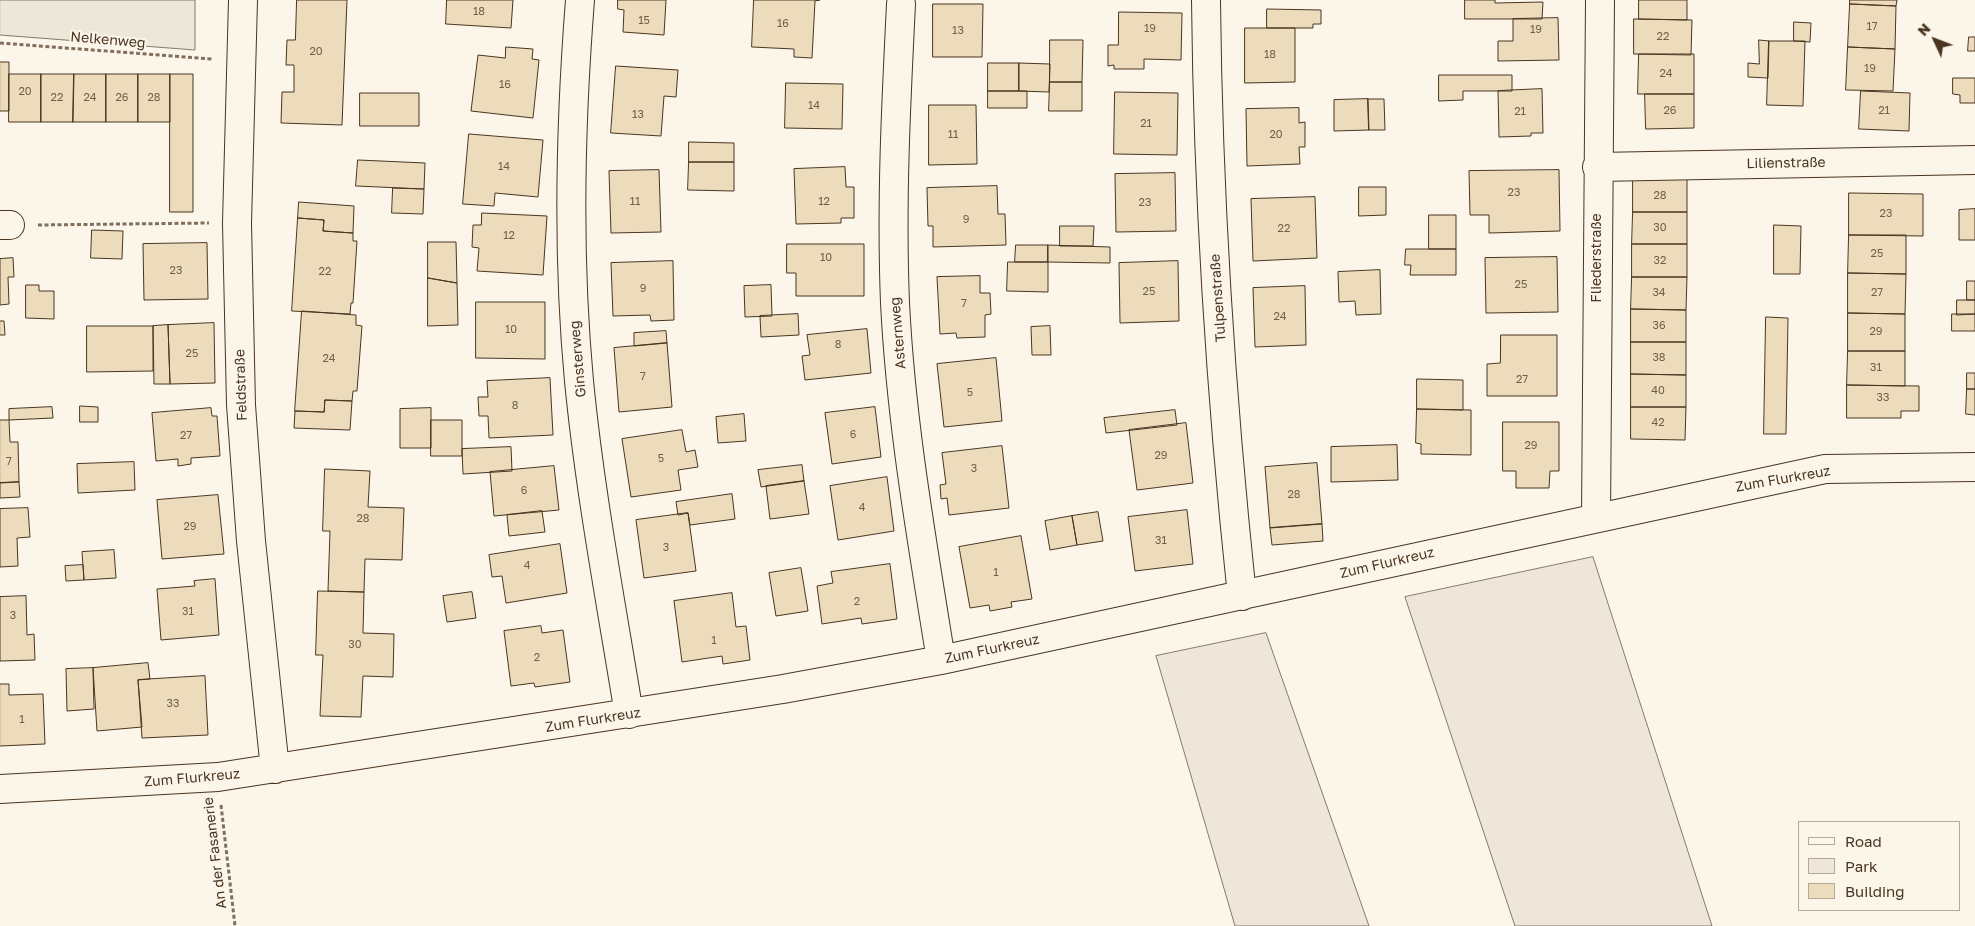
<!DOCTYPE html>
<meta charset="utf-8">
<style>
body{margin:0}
#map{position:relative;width:1975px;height:926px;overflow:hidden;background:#fbf6e9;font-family:"Golos Text",sans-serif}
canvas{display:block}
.legend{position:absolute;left:1798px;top:821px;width:162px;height:90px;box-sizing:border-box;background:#fbf6e9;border:1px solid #b4a999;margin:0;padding:6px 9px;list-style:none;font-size:15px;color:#4a3520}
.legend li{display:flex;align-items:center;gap:10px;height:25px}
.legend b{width:25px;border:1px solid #b4a999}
.north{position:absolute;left:1910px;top:15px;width:50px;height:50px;-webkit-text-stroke:4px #fbf6e9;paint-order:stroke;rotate:313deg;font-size:14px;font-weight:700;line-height:20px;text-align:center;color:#4a3520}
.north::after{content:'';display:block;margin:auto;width:18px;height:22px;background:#4a3520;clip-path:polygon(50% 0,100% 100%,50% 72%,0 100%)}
</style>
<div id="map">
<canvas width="1975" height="926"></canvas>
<ul class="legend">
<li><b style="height:6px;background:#fbf6e9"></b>Road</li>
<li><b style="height:14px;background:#ede6d9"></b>Park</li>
<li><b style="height:14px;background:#ecdcbc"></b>Building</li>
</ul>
<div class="north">N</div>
</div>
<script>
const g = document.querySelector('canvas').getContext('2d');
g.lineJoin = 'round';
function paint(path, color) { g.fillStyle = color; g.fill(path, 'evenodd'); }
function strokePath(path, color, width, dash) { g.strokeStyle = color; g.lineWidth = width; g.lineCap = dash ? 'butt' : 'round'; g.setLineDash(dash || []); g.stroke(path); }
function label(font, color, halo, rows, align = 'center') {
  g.font = font + ' "Golos Text",sans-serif'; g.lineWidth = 4; g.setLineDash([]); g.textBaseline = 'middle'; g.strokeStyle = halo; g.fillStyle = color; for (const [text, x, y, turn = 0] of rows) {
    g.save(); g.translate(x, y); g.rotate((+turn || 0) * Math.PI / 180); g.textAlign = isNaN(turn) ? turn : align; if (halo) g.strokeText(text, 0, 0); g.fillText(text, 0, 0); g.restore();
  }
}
const green = new Path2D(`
 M1593 557 1712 926H1515L1405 597Z
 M1266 633 1369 926H1235L1156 656Z`);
const parking = new Path2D(`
 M0 0H195V50L0 35Z`);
const building = new Path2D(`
 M297 0H347L342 125 281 123 282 92H294V65H286L287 40H295Z
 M447 0H513L511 28 446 24Z
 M618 0H666L664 35 623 32 624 10 618 9Z
 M754 0H820L815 1 812 58 794 57V49L752 47Z
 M1465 0H1495V3L1543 2 1542 19H1465Z
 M1639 0H1687V20L1639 19Z
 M1850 0H1897L1896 6 1850 4Z
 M933 4H983L982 57H933Z
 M1850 4 1896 6 1895 49 1848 47Z
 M1267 9 1321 10V24H1313V28H1267Z
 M1119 12 1182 13 1181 60 1144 59V69H1114V65L1108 66V45H1118Z
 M1558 18 1559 60 1498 61V41H1513V19Z
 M1634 19 1692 20 1691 55 1634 54Z
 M1794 22 1811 23 1810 42 1794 41Z
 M1245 28H1295V82L1245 83Z
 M1969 37H1975V51H1968Z
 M1050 40H1083L1082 82H1050Z
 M1759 40 1769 41 1768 78 1748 77V63L1759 64Z
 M1769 41H1805L1803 106 1767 105Z
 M506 47 533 49 532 59 539 60 533 118 471 111 478 55 505 58Z
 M1848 47 1895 49 1893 91 1846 90Z
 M1639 54H1694V94H1638Z
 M0 62H9V111H0Z
 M988 63H1019V91H988Z
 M1019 63 1050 64 1049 92 1019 91Z
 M616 66 678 70 676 97 664 96 661 136 611 133Z
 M9 74H41V122H9Z
 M41 74H74L73 122H41Z
 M74 74H106V122H73Z
 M106 74H138V122H106Z
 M138 74H170V122H138Z
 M170 74H193V212H170Z
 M1439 75H1512V91H1463V100L1439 101Z
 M1953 78H1975V103H1960V95L1953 94Z
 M1050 82H1082V111H1049Z
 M786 83 843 84 842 129 785 128Z
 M1542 89 1543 133H1531V136L1499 137 1498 91Z
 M988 91H1027V108H988Z
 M1861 91 1910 93 1909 131 1859 129Z
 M1115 92 1178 93 1177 155 1114 154Z
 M360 93H419V126H360Z
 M1645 94H1694V128L1646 129Z
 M1368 99H1384L1385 130H1369Z
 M1368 99 1369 130 1334 131V100Z
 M929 105H976L977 164 929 165Z
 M1299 108V123L1305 122V147H1299L1300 164 1247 166 1246 109Z
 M469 134 543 140 538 197 495 193 494 206 463 204Z
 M689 142 734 143V162H689Z
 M358 160 425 163 424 189 356 186Z
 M689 162H734V191L688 190Z
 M845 167 846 187H854V218H841V223L796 224 794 169Z
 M659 170 661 232 611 233 609 171Z
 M1559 170 1560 231 1489 233V215H1470L1469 171Z
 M1175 173 1176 231 1116 232 1115 174Z
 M1633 179H1687V212H1633Z
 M997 186 998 214H1005L1006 245 933 247V226H928L927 188Z
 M1359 187H1386V215L1359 216Z
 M393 188 424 189 423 214 392 213Z
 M1849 193 1923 194V236L1849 235Z
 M1315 197 1317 258 1253 261 1251 199Z
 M299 202 354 206 353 233 323 231 324 220 298 218Z
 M1975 209V240H1959V210Z
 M1633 212H1687V244H1632Z
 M482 213 547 216 543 275 477 271 479 248 472 247 473 225H481Z
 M1429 215H1456V249H1429Z
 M298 218 324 220 323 231 353 233V241H357L353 303H351L350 314 292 311Z
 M1774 225 1801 226 1800 274H1774Z
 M1060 226H1094L1093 246H1060Z
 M92 230 123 231 122 259 91 258Z
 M1849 235H1906V274L1848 273Z
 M428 242H456L457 283 428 278Z
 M207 243 208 299 144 300 143 244Z
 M787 244H864V296H796V273H787Z
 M1632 244H1687V277H1632Z
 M1016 245H1048V262H1015Z
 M1048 245 1110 247V263L1048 262Z
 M1406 249H1456V275H1410L1411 265H1405Z
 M1557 257 1558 312 1486 313 1485 258Z
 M13 258 14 277H8L9 304 0 305V259Z
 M673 261 674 320 651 321 650 315 613 316 611 263Z
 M1178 261 1179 321 1120 323 1119 263Z
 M1008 262H1048V292L1007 291Z
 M1380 270 1381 314 1356 315 1355 301 1339 302 1338 272Z
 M1848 273 1906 274 1905 314 1848 313Z
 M980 276V293H990L991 314 985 315V337L957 338 956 333 940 334 937 277Z
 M1632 277H1687L1686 310 1631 309Z
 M428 278 457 283 458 325 428 326Z
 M1967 281H1975V300H1967Z
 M26 285H39V291H54V319L26 318Z
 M771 285 772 316 745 317 744 286Z
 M1305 286 1306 345 1255 347 1253 288Z
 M1957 300H1975V314L1957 315Z
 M476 302H545V359L476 358Z
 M1631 309 1686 310V342H1631Z
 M302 311 356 315V325L362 326 357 391H353L352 401 325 400 324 412 295 411Z
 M1848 313 1905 314V351H1848Z
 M798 314 799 335 761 337 760 316Z
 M1952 314H1975V331H1952Z
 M1766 317 1788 318 1786 434H1764Z
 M0 321H4L5 335H0Z
 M214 323 215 383 170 384 168 325Z
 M168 325 170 384H154L153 326Z
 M87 326H153V371L87 372Z
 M1050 326 1051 355H1032L1031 327Z
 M867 329 871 373 805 380 802 356 810 355 807 335Z
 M666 331 667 343 634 346V333Z
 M1501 335H1557V396H1487V364L1500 363Z
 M1631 342H1686V375L1631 374Z
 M667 343 672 407 619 412 614 348Z
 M1848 351H1905V386L1847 385Z
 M996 358 1002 421 944 427 937 364Z
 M1967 373H1975V389H1967Z
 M1631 374 1686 375V407H1631Z
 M550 378 553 435 489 438 488 416H479L478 397H488L487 381Z
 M1417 379 1463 380V410L1417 409Z
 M1847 385 1919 386V411H1901V418H1847Z
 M1967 389H1975V415L1966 414Z
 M325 400 352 401 350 430 294 428 295 411 324 412Z
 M80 406 98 407V422H80Z
 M52 407 53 418 9 420V409Z
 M875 407 881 457 832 464 825 413Z
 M1631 407H1686L1685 440 1631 439Z
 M211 408 212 416H217L220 456 191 458V464L178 466V459L156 461 152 413Z
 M431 408V448H400V409Z
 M1417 409 1471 410V455L1421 454V444L1416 443Z
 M1175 410 1177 425 1106 433 1104 418Z
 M744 414 746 441 718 443 716 417Z
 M0 420H9L10 442H18L19 482 0 483Z
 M431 420H462V456H431Z
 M1503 422H1559V471H1550L1549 488H1516V471H1503Z
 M1186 423 1193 483 1137 490 1129 430Z
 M682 430 686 452 695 450 698 467 678 470 681 490 631 497 622 439Z
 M1397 445 1398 480 1331 482V447Z
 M1002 446 1009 508 949 515 947 498 941 499 940 485 946 484 942 453Z
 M511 447 512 471 463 474 462 449Z
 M134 462 135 490 78 493 77 464Z
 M1317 463 1322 524 1270 528 1265 467Z
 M802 465 804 481 761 487 758 470Z
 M554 466 559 510 494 516 490 472Z
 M325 469 370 471 368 507 404 508 402 560 365 559 364 592 328 591 330 531H323Z
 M887 477 894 531 838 540 830 486Z
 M804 481 809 514 770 519 766 486Z
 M19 482 20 497 0 498V483Z
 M732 494 735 519 690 525 688 513 678 515 676 502Z
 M218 495 224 554 162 559 157 500Z
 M28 508 30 537 17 538 18 566 0 567V509Z
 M1187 510 1193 564 1135 571 1128 517Z
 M542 511 545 532 509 536 507 515Z
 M1098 512 1103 541 1077 545 1072 516Z
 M688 513 696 571 644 578 636 520Z
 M1072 516 1077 545 1050 550 1045 521Z
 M1322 524 1323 541 1272 545 1270 528Z
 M1021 536 1032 599 1011 602 1012 607 990 611 989 605 970 608 959 547Z
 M560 544 567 593 506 603 502 576 492 577 489 555Z
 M114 550 116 578 84 580 82 552Z
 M890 564 897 619 862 624 861 618 822 624 817 586 833 583 831 572Z
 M83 565 84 580 66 581 65 566Z
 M801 568 808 611 776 616 769 573Z
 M215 579 219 635 161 640 157 589 195 586 194 581Z
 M318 591 364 592 363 633 394 634 393 677 363 676 361 717 320 716 323 655H316Z
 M472 592 476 618 447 622 443 596Z
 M732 593 736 627 746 626 750 660 723 664 722 656 682 662 674 601Z
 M26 596 27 635 34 634 35 660 0 661V597Z
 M541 626 542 633 563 630 570 682 535 687 534 683 511 686 504 631Z
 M148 663 150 679 138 680 142 727 97 731 93 668Z
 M93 668 94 709 67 711 66 669Z
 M205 676 208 735 142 738 138 680Z
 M0 684H9V695L43 694 45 744 0 746Z`);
const path = new Path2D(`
 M0 43 212 59
 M38 225 209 223
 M221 805 235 926`);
const street = new Path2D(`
 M243 0 237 223 241 405 251 541 275 769
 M580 0C570 127 567 254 579 381 590 493 611 603 629 714
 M1206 0C1208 199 1221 398 1242 596
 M901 4C896 104 891 203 895 303 901 423 922 541 941 660
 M1597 167 1975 160
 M0 225H10
 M1596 517 1600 0
 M0 789 218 777 783 689 941 660 1825 469 1975 467`);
const numberNames = [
 ["18",479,12],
 ["15",644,21],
 ["16",783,24],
 ["17",1872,27],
 ["19",1150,29],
 ["19",1536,30],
 ["13",958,31],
 ["22",1663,37],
 ["20",316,52],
 ["18",1270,55],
 ["19",1870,69],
 ["24",1666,74],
 ["16",505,85],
 ["20",25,92],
 ["22",57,98],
 ["24",90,98],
 ["26",122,98],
 ["28",154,98],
 ["14",814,106],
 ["26",1670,111],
 ["21",1884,111],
 ["21",1520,112],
 ["13",638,115],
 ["21",1146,124],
 ["11",953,135],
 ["20",1276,135],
 ["14",504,167],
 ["23",1514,193],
 ["28",1660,196],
 ["11",635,202],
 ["12",824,202],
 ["23",1145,203],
 ["23",1886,214],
 ["9",966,220],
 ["30",1660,228],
 ["22",1284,229],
 ["12",509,236],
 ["25",1877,254],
 ["10",826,258],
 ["32",1660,261],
 ["23",176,271],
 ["22",325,272],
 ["25",1521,285],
 ["9",643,289],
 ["25",1149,292],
 ["34",1659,293],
 ["27",1877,293],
 ["7",964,304],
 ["24",1280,317],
 ["36",1659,326],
 ["10",511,330],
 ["29",1876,332],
 ["8",838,345],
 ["25",192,354],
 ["38",1659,358],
 ["24",329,359],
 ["31",1876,368],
 ["7",643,377],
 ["27",1522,380],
 ["40",1658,391],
 ["5",970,393],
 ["33",1883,398],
 ["8",515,406],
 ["42",1658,423],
 ["6",853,435],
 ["27",186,436],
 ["29",1531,446],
 ["29",1161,456],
 ["5",661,459],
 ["7",9,462],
 ["3",974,469],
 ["6",524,491],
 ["28",1294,495],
 ["4",862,508],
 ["28",363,519],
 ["29",190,527],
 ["31",1161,541],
 ["3",666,548],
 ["4",527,566],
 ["1",996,573],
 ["2",857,602],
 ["31",188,612],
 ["3",13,616],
 ["1",714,641],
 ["30",355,645],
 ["2",537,658],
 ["33",173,704],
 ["1",22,720]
];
const streetNames = [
 ["Nelkenweg",108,40,5],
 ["Lilienstraße",1786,163,-1],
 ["Fliederstraße",1597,258,-90],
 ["Tulpenstraße",1218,298,-94],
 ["Asternweg",898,333,-95],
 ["Ginsterweg",578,359,-95],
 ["Feldstraße",241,385,-92],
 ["Zum Flurkreuz",1783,479,-10],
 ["Zum Flurkreuz",1387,563,-13],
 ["Zum Flurkreuz",992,649,-12],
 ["Zum Flurkreuz",593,720,-9],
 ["Zum Flurkreuz",192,778,-5],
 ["An der Fasanerie",215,853,-97]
];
paint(green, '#ede6d9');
strokePath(green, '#887966', 1);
paint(parking, '#ede7d9');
strokePath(parking, '#887966', 1);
paint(building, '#ecdcbc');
strokePath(building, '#4a3520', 1);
strokePath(street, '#4a3520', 30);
strokePath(path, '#7f6f5c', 3, [4, 2.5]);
strokePath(street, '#fbf6e9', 28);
label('11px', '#725f47', null, numberNames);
label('14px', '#4a3520', '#fbf6e9', streetNames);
</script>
